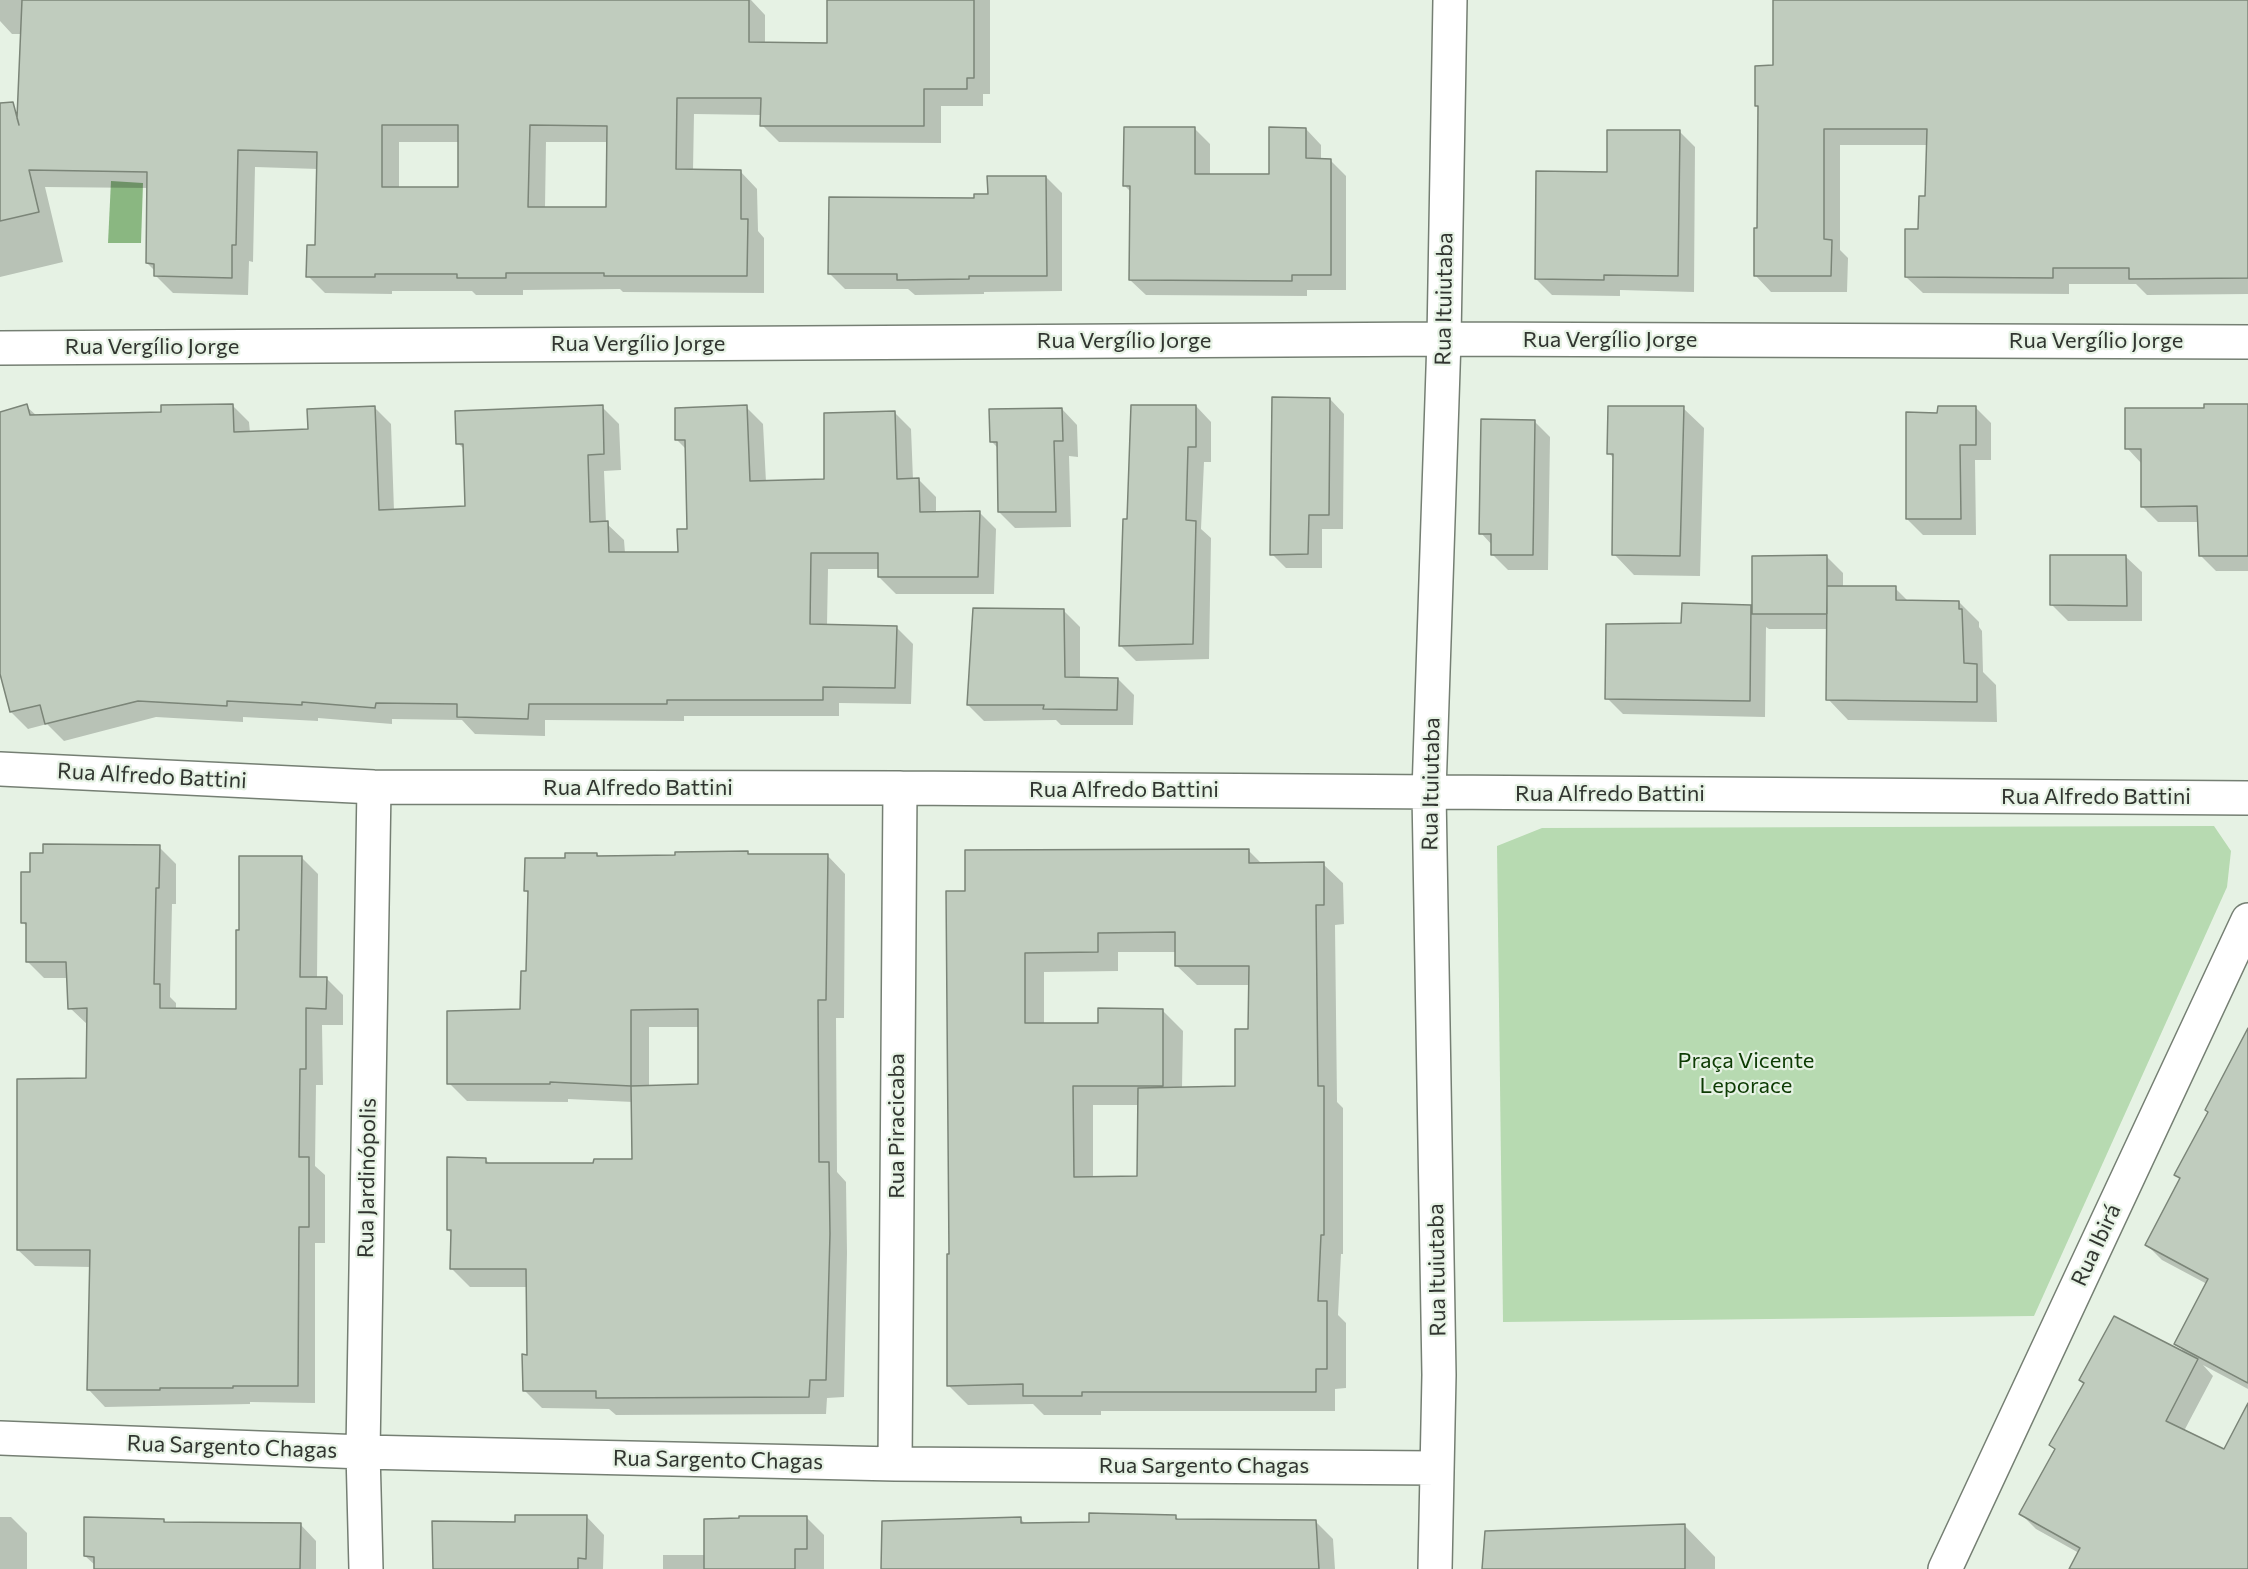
<!DOCTYPE html>
<meta charset="utf-8">
<style>
body{margin:0}
canvas{display:block;background:#e6f2e4}
</style>
<canvas width="2248" height="1569"></canvas>
<script>
const g = document.querySelector('canvas').getContext('2d');
g.lineJoin = 'round';
function paint(path, color) { g.fillStyle = color; g.fill(path, 'evenodd'); }
function strokePath(path, color, width, dash) { g.strokeStyle = color; g.lineWidth = width; g.lineCap = dash ? 'butt' : 'round'; g.setLineDash(dash || []); g.stroke(path); }
function label(font, color, halo, rows, align = 'center') {
  g.font = font + ' Commissioner,sans-serif'; g.lineWidth = 4.5; g.setLineDash([]); g.textBaseline = 'middle'; g.strokeStyle = halo; g.fillStyle = color; for (const [text, x, y, turn = 0] of rows) {
    g.save(); g.translate(x, y); g.rotate((+turn || 0) * Math.PI / 180); g.textAlign = isNaN(turn) ? turn : align; if (halo) g.strokeText(text, 0, 0); g.fillText(text, 0, 0); g.restore();
  }
}
const green = new Path2D(`
 M2214 826 2231 851 2227 887 2034 1316 1503 1322 1497 846 1542 828Z`);
const water = new Path2D(`
 M111 181 143 183 141 243H108Z`);
const shadow = new Path2D(`
 M0 0H751L765 15V44H828L829 0H990V94H983V106H941V143L779 142 762 125V115L694 114 693 171H740L757 189 758 231 764 238V293L623 292 620 289 523 290V295H476L472 291H392V294L325 293 308 276 317 246 318 169 255 167 253 262 249 261 248 295 173 293 155 275V271L147 263 149 188 45 187 63 262 0 277V131L21 126 22 34H12L0 21ZM399 142H459V189L399 188ZM546 142H608V208H545Z
 M1774 0H2248V294L2147 295 2136 284H2069V294L1923 293 1906 277 1919 231 1926 197 1928 145H1840V250L1848 258 1847 292H1771L1755 275 1758 229 1759 108 1756 105 1775 67Z
 M1195 129 1210 144V176H1270L1306 129 1321 145V160H1330L1346 176V290H1307V296L1146 295 1130 280 1131 192 1125 186Z
 M1679 131 1695 147 1694 292 1620 290V296L1552 295 1536 279Z
 M1046 177 1062 193V291L984 292V294L915 295 908 289H845L829 273 989 195Z
 M1330 399 1344 414 1343 529H1322V568H1286L1272 554Z
 M232 405 249 422 250 433 309 430 374 407 391 424 394 511 466 508 464 449 458 443 602 407 619 424 621 470 604 471 606 523 624 540 625 553 679 554 688 530 686 449 677 440 746 407 763 424 766 482 826 481 894 412 911 429 913 480H919L936 497V513L979 512 996 529 994 594H896L879 577V569H828L827 626 896 627 913 644 911 704 839 703V716H684V721L545 720V736L475 734 462 720 392 719V724L318 718V721L243 717V722L156 717 64 741 47 724 28 729 11 712 0 668V413L26 406 37 416 162 413Z
 M1196 406 1211 422V462H1204L1201 529 1211 538 1209 659 1136 661 1120 645Z
 M2248 406V571H2216L2200 555 2199 522H2158L2143 507 2142 464 2127 448 2206 409Z
 M1975 407 1991 423V460H1975L1976 535H1923L1907 519 1939 414Z
 M1683 408 1704 428 1700 576 1634 575 1614 554V459L1609 453Z
 M1062 409 1077 425 1078 457 1069 456 1071 527 1015 528 999 512 998 448 991 441Z
 M1534 421 1550 437 1548 570H1508L1492 554 1493 546 1481 533Z
 M1827 557 1843 573V588H1895L1909 602H1959L1979 622V627L1982 631 1983 672 1996 685 1997 722 1848 720 1828 699 1829 629H1769L1766 627 1765 717 1623 714 1607 698 1682 624 1750 606 1753 609Z
 M2126 557 2142 572V621H2068L2052 605Z
 M1064 611 1080 627V679H1118L1134 695 1133 725H1061L1056 720 984 721 968 705Z
 M159 847 176 864V904H172L170 997 176 1003V1010H238L301 857 318 874 317 978H326L343 995V1025H322L323 1085H316L315 1166 325 1175V1243H315V1403L250 1402V1404L105 1407 89 1390 91 1267 35 1266 18 1250 87 1080 88 1025 70 1008 68 978H44L27 961V927L23 922 32 873Z
 M1248 850 1262 864H1323L1343 883 1344 924 1335 925 1337 1102 1343 1108V1254H1341L1338 1315 1346 1323V1388L1335 1389V1411H1101V1415H1044L1033 1404 968 1405 948 1385 950 1255 967 892ZM1118 952H1177V966L1197 985H1250V1030L1236 1087 1182 1088 1183 1031 1163 1011 1100 1025 1044 1024V972L1118 971ZM1093 1105H1139V1177L1093 1178Z
 M597 854 600 857 827 855 845 874 844 1018H836L837 1172 846 1182 847 1253 844 1397 827 1398 826 1414 616 1415 609 1409 542 1408 524 1390 529 1356 528 1287H470L452 1269V1234L448 1230 485 1159 490 1164 595 1165 633 1161V1102L568 1099V1102L467 1101 449 1083 522 1011 528 973 529 894 525 890 567 860ZM649 1027H699V1086L649 1087Z
 M2248 1049V1389L2203 1365 2213 1376 2184 1431 2224 1451 2248 1406V1569H2071L2079 1553 2036 1529 2021 1514 2056 1450 2051 1445 2085 1384 2081 1380 2188 1355 2176 1344 2207 1284 2162 1260 2147 1245 2181 1180 2175 1174Z
 M1175 1516 1180 1521 1316 1522 1333 1539 1335 1569H883L1021 1519 1026 1525 1090 1524Z
 M0 1517H11L27 1533V1569H0Z
 M587 1517 604 1535 603 1569H435L516 1523Z
 M806 1517 824 1535V1569H663V1555H705Z
 M163 1520 167 1523 300 1524 316 1541V1569H96V1566L85 1556Z
 M1685 1526 1715 1557V1569H1483Z`);
const building = new Path2D(`
 M22 0H749V42L827 43V0H974V78H967V89H924V126H760L761 98H677L676 169 741 170V219H748L747 276H604V273H506V278H457V274H375V277H306L307 245H315L317 152 238 150 236 245H232V278L154 276V264L146 263 147 172 29 170 39 212 0 221V103L13 102 19 125 17 118ZM382 125H458V187H382ZM530 125 607 126 606 207H528Z
 M1773 0H2248V278L2129 279V268H2053V278L1905 277V229H1918L1919 196H1925L1927 129H1824V239L1832 240 1831 276H1754V228H1757L1758 106H1755V66L1773 65Z
 M1124 127H1195V174H1269V127L1306 128V158L1331 159V275H1292V281L1129 280 1130 186H1123Z
 M1607 130H1680L1678 276 1604 275V280L1535 279 1536 171 1607 172Z
 M987 176H1046L1047 276H969V279L897 280V274H828L829 197 974 198V194H988Z
 M1272 397 1330 398 1329 515H1309L1308 554 1270 555Z
 M27 404 30 415 161 412V405L233 404 234 432 308 429 307 409 375 406 379 510 465 506 463 444H456L455 411 603 405 604 454 588 455 590 522 608 521 609 552H678L677 529H687L685 440H675V408L747 405 750 481 824 479V413L895 411 897 479 919 478 920 512 980 511 978 577H878V553H811L810 624 897 626 895 688 823 687V700H667V704H529L528 719 457 717V704L376 703 375 708 302 702V705L227 701V706L138 701 45 724 40 705 10 712 0 674V412Z
 M2204 404H2248V556H2199L2197 506 2141 507V449H2125V408H2204Z
 M1131 405H1196V447H1188L1186 520 1196 521 1193 644 1119 646 1123 519H1127Z
 M1608 406H1684L1680 556 1612 555 1613 454H1607Z
 M1938 406H1976V445H1960L1961 519H1906V412L1937 413Z
 M1062 408 1063 441H1054L1056 512H998L997 442H990L989 409Z
 M1481 419 1535 420 1533 555H1491V534H1479Z
 M1827 555V614H1752V556Z
 M2050 555H2126L2127 606 2050 605Z
 M1827 586H1896V600L1959 601V609H1962L1964 663 1977 664V702L1826 700Z
 M1682 603 1751 605 1750 701 1605 699 1606 624 1681 623Z
 M973 608 1064 609 1065 677 1118 678 1117 710 1043 709 1044 705H967Z
 M43 844 160 845 159 888H156L154 984H160V1008L236 1009V930H239V856H302L300 977H327L326 1009 306 1008V1069H300L299 1157H309V1227H299L298 1386H233V1388H160V1390H87L90 1250H17V1079L86 1078 87 1008 68 1009 66 962H26V923H21V872H30V853H43Z
 M1249 849V863L1324 862V905H1316L1318 1086H1324V1235H1321L1318 1301H1327V1369H1316V1392H1082V1396H1023V1384L947 1386V1254H949L946 891H965V850ZM1175 932V966H1249L1248 1029H1235V1086L1138 1088 1137 1176 1074 1177 1073 1086H1163V1009L1098 1008V1023H1025V953L1098 952V933Z
 M748 851V854H828L826 1000H818L819 1162H829L830 1234 826 1380H810L809 1397 596 1398V1391H523L522 1354 527 1355 526 1269H450L451 1230H447V1157L486 1158V1163H593L594 1159H632L631 1086 550 1082V1084H447V1011L520 1009 521 971H526L528 891H524L525 858H565V853H597V856L675 855V852ZM698 1009V1084L631 1086V1010Z
 M2248 1028V1383L2174 1344 2208 1279 2145 1245 2180 1178 2174 1175 2208 1112 2205 1110Z
 M2114 1316 2198 1359 2166 1421 2224 1449 2248 1403V1569H2069L2080 1548 2019 1514 2055 1449 2049 1445 2084 1383 2079 1380Z
 M1089 1513 1176 1515V1519L1316 1520 1319 1569H881L882 1521 1021 1517V1523L1089 1522Z
 M515 1515H587L586 1559 578 1558V1569H433L432 1521 515 1522Z
 M739 1516H807V1549H795V1569H704V1519L739 1518Z
 M84 1517 164 1519V1522L301 1523 300 1569H94V1557L84 1556Z
 M1685 1524V1569H1482L1485 1531Z`);
const minor = new Path2D(`
 M0 348 1444 339 2248 342
 M0 769 374 787 900 788 2248 798
 M0 1438 363 1452 895 1464 1436 1468
 M895 1464 900 788
 M366 1569 363 1452 374 787
 M1435 1569 1439 1375 1429 792 1444 339 1450 0
 M1945 1569 2248 920`);
const streetNames = [
 ["Rua Ituiutaba",1444,299,-89],
 ["Rua Vergílio Jorge",1610,340],
 ["Rua Vergílio Jorge",1124,341],
 ["Rua Vergílio Jorge",2096,341],
 ["Rua Vergílio Jorge",638,344],
 ["Rua Vergílio Jorge",152,347],
 ["Rua Alfredo Battini",152,776,3],
 ["Rua Ituiutaba",1431,784,-89],
 ["Rua Alfredo Battini",638,788],
 ["Rua Alfredo Battini",1124,790],
 ["Rua Alfredo Battini",1610,794],
 ["Rua Alfredo Battini",2096,797],
 ["Rua Piracicaba",897,1126,-90],
 ["Rua Jardinópolis",367,1178,-89],
 ["Rua Ibirá",2096,1245,-65],
 ["Rua Ituiutaba",1437,1270,-91],
 ["Rua Sargento Chagas",232,1447,2],
 ["Rua Sargento Chagas",718,1460,1],
 ["Rua Sargento Chagas",1204,1466]
];
const parkNames = [
 ["Praça Vicente",1746,1061],
 ["Leporace",1746,1086]
];
paint(green, '#b7dab1');
paint(water, '#8ab781');
paint(shadow, '#0003');
paint(building, '#c0ccbe');
strokePath(building, '#7b8578', 1.5);
strokePath(minor, '#757f73', 36);
strokePath(minor, '#fff', 33);
label('22px', '#313530', '#e6f2e4', streetNames);
label('22px', '#0d3b03', '#e6f2e4', parkNames);
</script>
